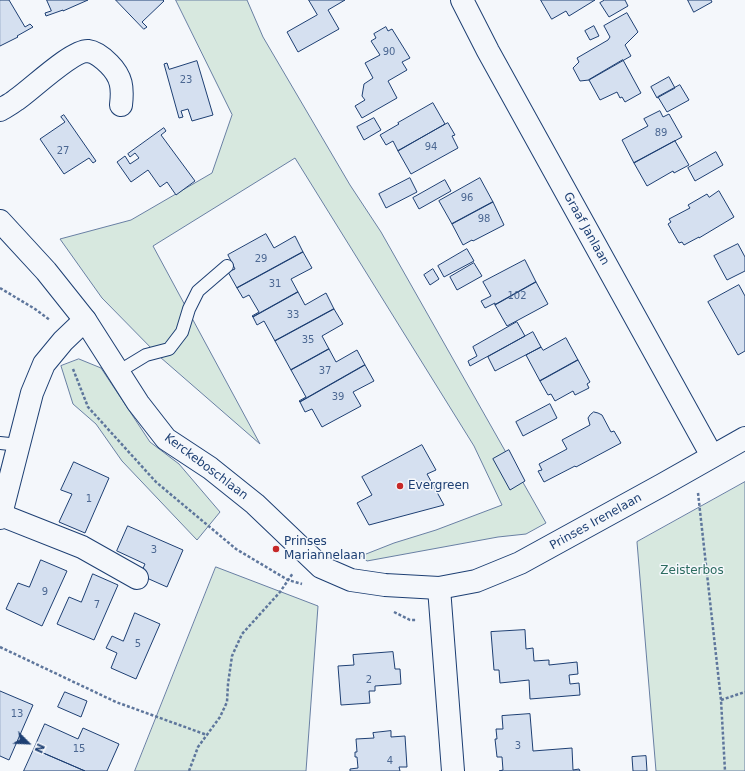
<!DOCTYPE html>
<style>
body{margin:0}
#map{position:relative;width:745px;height:771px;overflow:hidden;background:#f4f7fb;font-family:"DejaVu Sans",sans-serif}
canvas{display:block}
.north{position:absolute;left:8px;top:723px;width:40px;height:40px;-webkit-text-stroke:3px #f4f7fb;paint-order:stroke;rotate:114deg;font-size:11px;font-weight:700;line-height:16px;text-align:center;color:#1d3f73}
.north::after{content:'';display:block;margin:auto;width:14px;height:18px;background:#1d3f73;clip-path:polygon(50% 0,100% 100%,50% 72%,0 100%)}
</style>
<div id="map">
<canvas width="745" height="771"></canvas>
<div class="north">N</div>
</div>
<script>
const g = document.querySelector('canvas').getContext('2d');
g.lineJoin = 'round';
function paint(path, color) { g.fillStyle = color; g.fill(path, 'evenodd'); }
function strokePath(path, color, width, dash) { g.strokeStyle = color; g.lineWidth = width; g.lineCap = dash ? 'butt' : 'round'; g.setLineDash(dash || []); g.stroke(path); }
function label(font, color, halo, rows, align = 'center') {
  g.font = font + ' "DejaVu Sans",sans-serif'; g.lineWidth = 3; g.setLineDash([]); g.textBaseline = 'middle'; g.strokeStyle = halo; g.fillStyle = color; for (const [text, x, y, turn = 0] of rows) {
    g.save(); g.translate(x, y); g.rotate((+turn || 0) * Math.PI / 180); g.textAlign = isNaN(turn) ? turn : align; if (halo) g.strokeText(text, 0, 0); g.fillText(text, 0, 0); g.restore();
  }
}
const green = new Path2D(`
 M176 0H247L263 37 350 185 381 232 546 523 526 534 498 537 367 561 361 556 394 543 436 530 502 505 474 446 295 158 153 246 260 444 160 357 102 298 60 239 131 220 212 173 232 115Z
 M79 359 101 368 150 442 179 464 220 512 197 540 122 461 96 424 73 404 61 366Z
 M745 482V771H656L637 542Z
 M216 567 318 606 306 771H135Z`);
const building = new Path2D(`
 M0 0H9L25 27 30 24 33 27 17 36 18 37 0 46Z
 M47 0H88L63 11V10L46 16 45 13 51 11Z
 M116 0H163L164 1 142 22 147 27 144 29Z
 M309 0H345L328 10 339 29 298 52 287 32 317 15Z
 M541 0H595L569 16 566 11 552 19Z
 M605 0H625L628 6 609 17 600 3Z
 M688 0H711L712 2 694 12Z
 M627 13 638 32 625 45 631 56 589 80 580 81 573 68 579 62 577 58 608 40 610 37 604 26Z
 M594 26 599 36 590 40 585 31Z
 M386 27 388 31 392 29 410 58 402 62 407 70 388 81 397 98 362 118 355 106 365 100 362 96 364 84 373 78 365 63 380 55 371 41 376 38 374 34Z
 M623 60 641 93 625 102 622 97 620 98 617 92 600 100 589 80Z
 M197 61 213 115 192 121 188 109 181 111 183 117 179 118 164 64 167 63 169 69Z
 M669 77 675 88 657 98 651 87Z
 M680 85 689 100 667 112 658 97Z
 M433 103 445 124 398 151 393 141 386 145 380 135 399 124 398 123Z
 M660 111 663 117 669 114 682 137 634 163 622 140 648 126 644 119Z
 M64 115 96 161 93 163 89 158 64 174 40 139 65 122 61 117Z
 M374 118 381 130 364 140 357 127Z
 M448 123 455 135 452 136 458 148 411 174 398 151Z
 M164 128 166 131 161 135 195 181 176 195 167 182 160 187 148 170 131 182 117 162 125 156 130 164 139 158 135 153 130 157 128 154Z
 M675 141 689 165 674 173 673 171 647 186 634 163Z
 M716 152 723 165 695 181 688 168Z
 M410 178 417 192 386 208 379 194Z
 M480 178 493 202 452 224 439 201Z
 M445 180 451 191 419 209 413 198Z
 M719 191 734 217 699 238V237L684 245 682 242 679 243 668 224 671 222 669 219 690 208 688 205 707 194 709 197Z
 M493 202 504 225 473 241 472 240 463 245 452 224Z
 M266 234 274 248 295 236 303 252 237 288 228 272 235 269 228 255Z
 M738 244 745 257V271L727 280 714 256Z
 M467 249 474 261 444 277 438 266Z
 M303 252 312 268 291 279 298 292 253 317 252 316 259 312 249 295 243 298 237 288Z
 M525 260 536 282 495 305V303L485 308 481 301 491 296 483 282Z
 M474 263 482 276 457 290 450 277Z
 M433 269 439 279 430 285 424 275Z
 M536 282 548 304 507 326 495 305Z
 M739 285 745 296V351L738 355 708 302Z
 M298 292 305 305 326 293 334 309 275 341 264 321 257 325 253 317Z
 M334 309 343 324 322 336 329 349 291 370 275 341Z
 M517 322 525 336 470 366 468 361 477 356 473 347Z
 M533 332 541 347 495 371 488 357Z
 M566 338 578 360 540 381 526 355 541 347 543 350Z
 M329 349 336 362 357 350 365 365 300 402 299 401 306 397 291 370Z
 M578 360 590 382 587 384 589 388 575 395 573 391 555 401 551 394 548 395 540 381Z
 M365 365 374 381 353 392 361 406 322 427 312 409 305 412 300 402Z
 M550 404 557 418 523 436 516 422Z
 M594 412 598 413 602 415 611 432 614 431 621 443 576 467 575 466 544 482 538 471 542 470 539 464 567 449 562 440 590 425 588 418 590 415Z
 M422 445 436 470 427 474 444 505 369 525 357 503 372 495 362 477Z
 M509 450 525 481 510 490 493 459Z
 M74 462 109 478 85 533 59 522 72 494 61 490Z
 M128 526 183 550 167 587 140 575 145 564 117 551Z
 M41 560 67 571 42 626 6 609 18 583 29 587Z
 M93 574 118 585 94 640 57 624 69 597 81 602Z
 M135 613 160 624 136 679 111 668 117 653 106 648 112 636 123 641Z
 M525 630 526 649 533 648 534 661 549 660V665L577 662 578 674 569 675 570 684 579 683 580 695 530 699 529 680 500 683 499 670H494L491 632Z
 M393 652 395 669H400L401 684 375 686V691H369L370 703 341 705 338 666 354 665 353 655Z
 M0 691 33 705 9 760 0 756Z
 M65 692 87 701 81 717 58 707Z
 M530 714 533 751 572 748 573 770 579 769 580 771H499L503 770 502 757H497L495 739H497L496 729H503L502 716Z
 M45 724 78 739 83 728 119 744 107 771H85L34 749Z
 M391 731V737L405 736 407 767H399L400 771H350V769L358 768 357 757H355V752H357L356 739 374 738 373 733Z
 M34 749 85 771H24Z
 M646 756 647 771H633L632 757Z`);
const path = new Path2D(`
 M0 288 35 309 50 320
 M73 369 88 407 156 482 236 549 288 580 302 584
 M698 493 721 700 725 771
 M394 612 410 620H417
 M0 647 116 702 207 735
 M721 700 745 692
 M189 771 198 747 220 717 227 702 228 684 232 656 242 634 280 592 293 573`);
const service = new Path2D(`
 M118 372 146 355 169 349 182 332 189 309 198 291 227 266
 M0 443 19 445`);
const minor = new Path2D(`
 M462 0 488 51 712 456
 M0 110C5 107 11 104 16 100 31 90 72 50 88 51 96 52 104 59 109 64 122 77 123 88 121 105
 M1 515 82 547 137 578
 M0 518 32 393 44 364 63 341 85 320
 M439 588 453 771`);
const tertiary = new Path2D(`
 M0 221 46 271 85 320 138 403 166 439 210 468 255 504 321 567 351 580 385 585 439 588 476 581 520 563 662 485 745 438`);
const markers = [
 [400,486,4,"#c62828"],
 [276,549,4,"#c62828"]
];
const numberNames = [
 ["90",389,52],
 ["23",186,80],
 ["89",661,133],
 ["94",431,147],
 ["27",63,151],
 ["96",467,198],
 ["98",484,219],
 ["29",261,259],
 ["31",275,284],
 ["102",517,296],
 ["33",293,315],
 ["35",308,340],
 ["37",325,371],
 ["39",338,397],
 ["1",89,499],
 ["3",154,550],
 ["9",45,592],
 ["7",97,605],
 ["5",138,644],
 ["2",369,680],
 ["13",17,714],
 ["3",518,746],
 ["15",79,749],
 ["4",390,761]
];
const streetNames = [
 ["Graaf Janlaan",586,229,61],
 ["Kerckeboschlaan",206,467,37],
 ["Prinses Irenelaan",596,522,-29]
];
const poiNames = [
 ["Evergreen",408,486],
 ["Prinses",284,542],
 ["Mariannelaan",284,556]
];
const parkNames = [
 ["Zeisterbos",692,571]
];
paint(green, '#d7e8df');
strokePath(green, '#687fa3', 1);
paint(building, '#d5e0f0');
strokePath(building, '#1d3f73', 1);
strokePath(service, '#1d3f73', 14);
strokePath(minor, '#1d3f73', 24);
strokePath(tertiary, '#1d3f73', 24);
strokePath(path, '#5e769c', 2.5, [3, 2]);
strokePath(service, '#f4f7fb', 12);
strokePath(minor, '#f4f7fb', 22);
strokePath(tertiary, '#f4f7fb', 22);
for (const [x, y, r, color] of markers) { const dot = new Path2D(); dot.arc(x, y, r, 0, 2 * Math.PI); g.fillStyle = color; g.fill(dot); strokePath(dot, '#f4f7fb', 1.5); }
label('10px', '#4b6792', null, numberNames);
label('12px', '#1d3f73', '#f4f7fb', streetNames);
label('12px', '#1d3f73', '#f4f7fb', poiNames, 'left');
label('12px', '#2c6c60', '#f4f7fb', parkNames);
</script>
